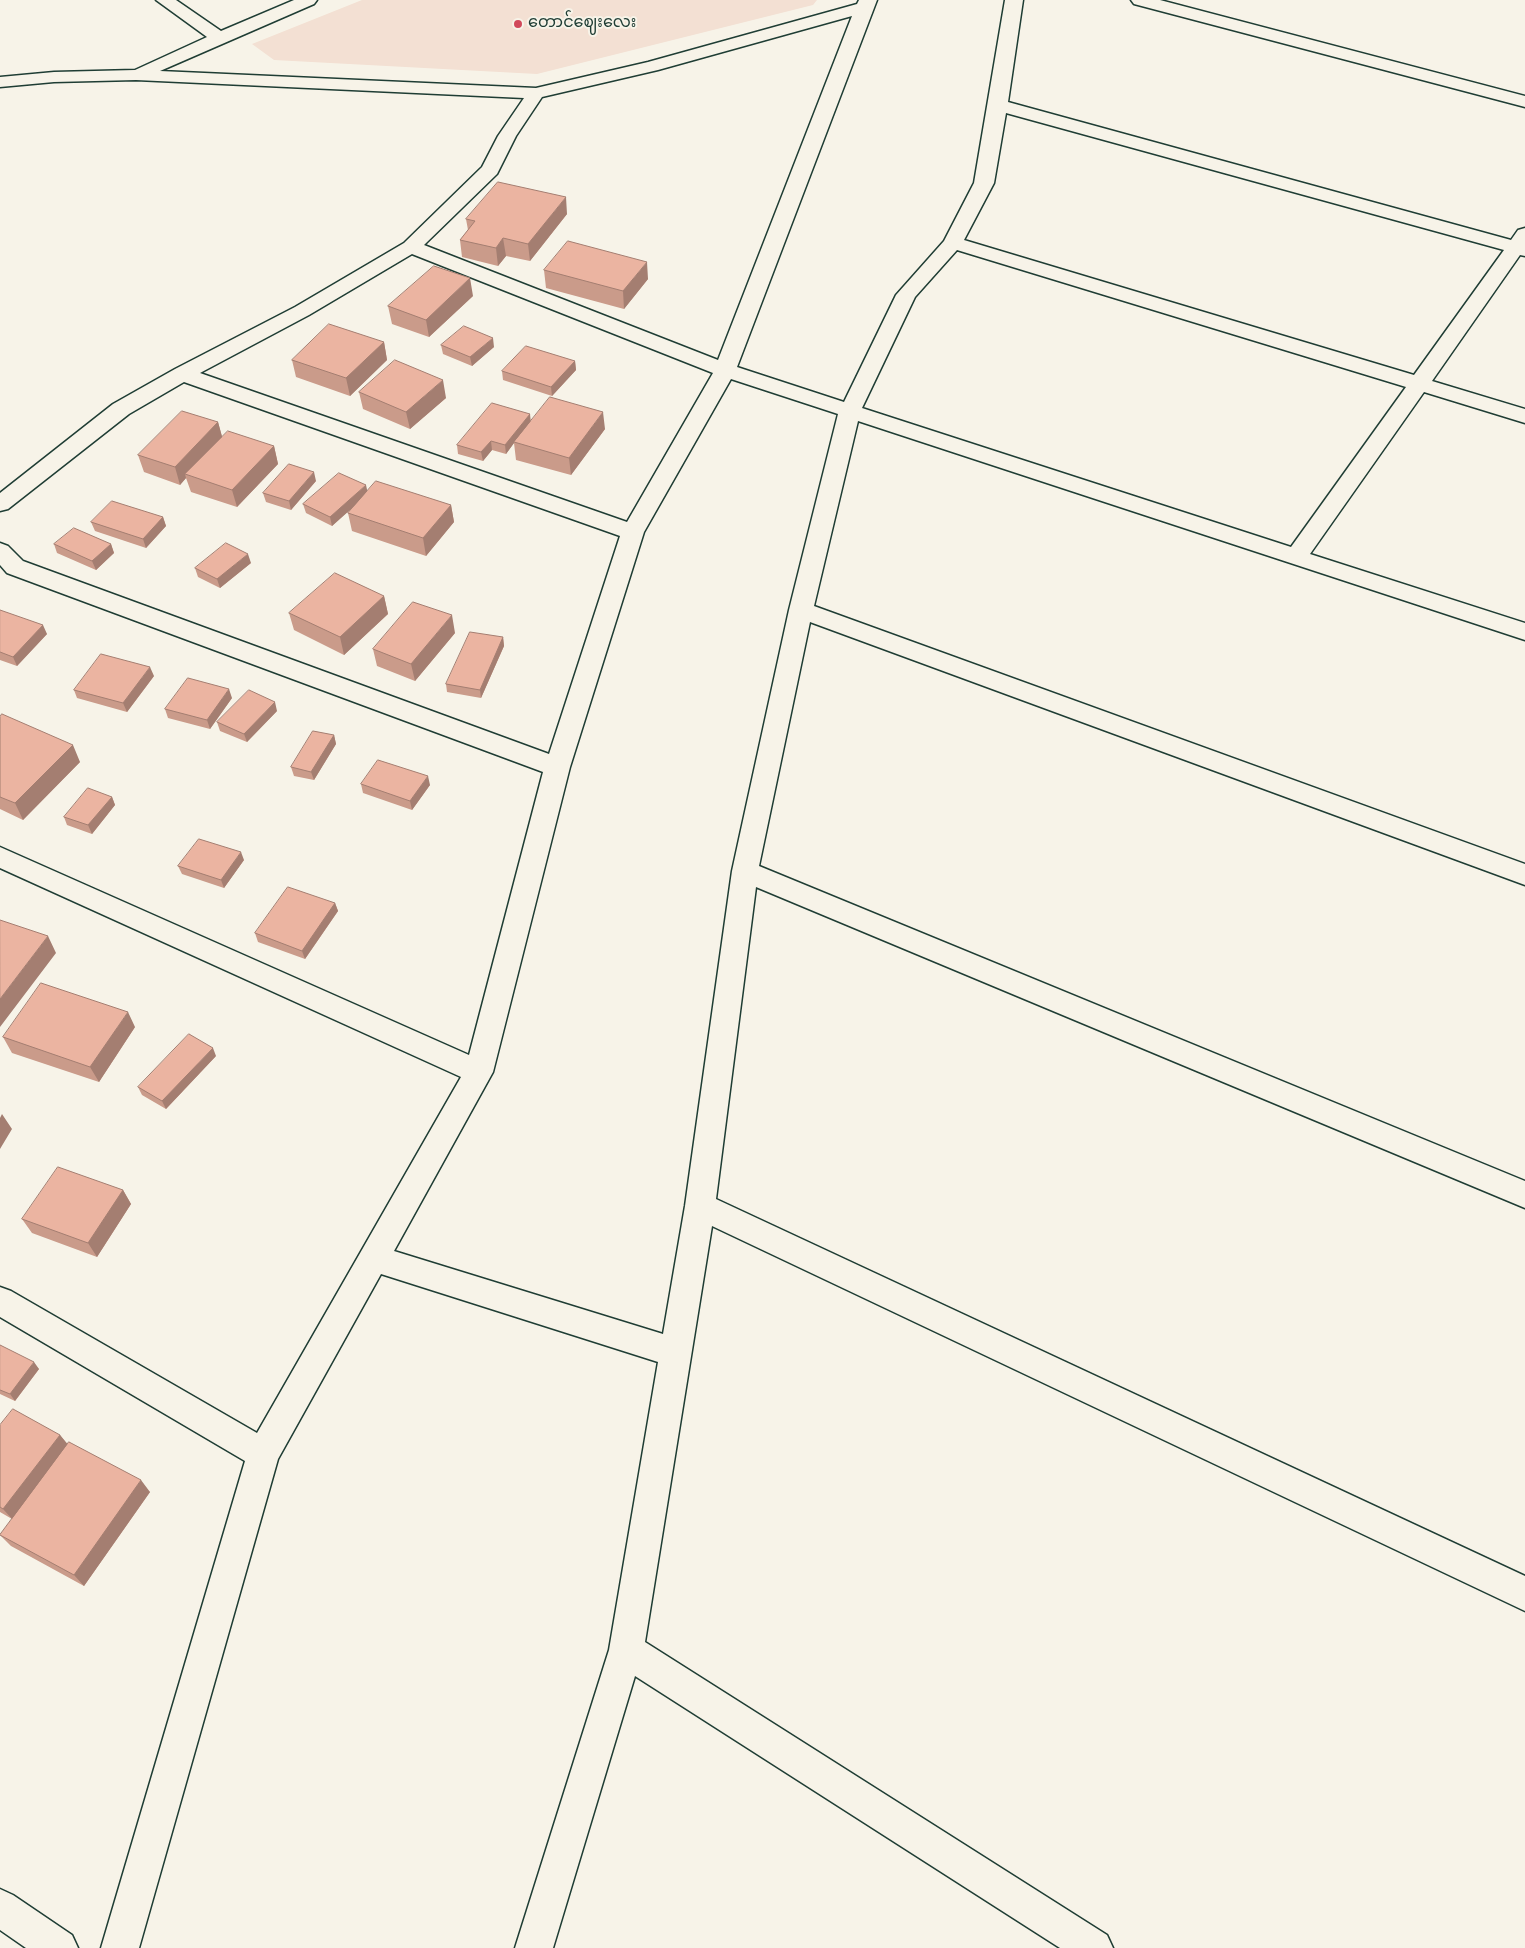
<!DOCTYPE html>
<meta charset="utf-8">
<style>
body{margin:0}
canvas{display:block;background:#f7f3e8}
</style>
<canvas width="1525" height="1948"></canvas>
<script>
const g = document.querySelector('canvas').getContext('2d');
g.lineJoin = 'round';
function paint(path, color) { g.fillStyle = color; g.fill(path, 'evenodd'); }
function strokePath(path, color, width, dash) { g.strokeStyle = color; g.lineWidth = width; g.lineCap = dash ? 'butt' : 'round'; g.setLineDash(dash || []); g.stroke(path); }
function label(font, color, halo, rows, align = 'center') {
  g.font = font + ' Mynerve,"Noto Sans Myanmar",sans-serif'; g.lineWidth = 4; g.setLineDash([]); g.textBaseline = 'middle'; g.strokeStyle = halo; g.fillStyle = color; for (const [text, x, y, turn = 0] of rows) {
    g.save(); g.translate(x, y); g.rotate((+turn || 0) * Math.PI / 180); g.textAlign = isNaN(turn) ? turn : align; if (halo) g.strokeText(text, 0, 0); g.fillText(text, 0, 0); g.restore();
  }
}
const built = new Path2D(`
 M362 0H817L813 5 537 74 274 60 252 44Z`);
const minor = new Path2D(`
 M156 0H176L221 31 294 0H317L314 4 160 71 536 88 648 62 857 4 859 0H877L737 367 844 402 896 295 944 241 974 183 1005 0H1023L1008 102 1511 240 1518 230 1525 228V256L1520 255 1432 381 1525 409V423L1424 392 1310 554 1525 623V640L858 421 814 606 1525 864V885L810 622 759 866 1525 1181V1208L756 887 716 1199 1525 1576V1611L712 1226 645 1642 1107 1935 1113 1948H1060L635 1676 553 1948H515L609 1650 658 1362 381 1274 278 1459 139 1948H101L245 1461 0 1317V1287L11 1291 257 1433 461 1077 0 868V847L469 1055 543 772 7 573 0 565V543L8 546 23 561 549 754 620 536 184 382 129 414 8 509 0 511V493L113 404 175 369 295 307 404 243 482 167 498 136 524 98 136 80 54 82 0 87V77L54 72 135 70 207 37ZM852 16 718 360 424 245 497 174 516 136 542 97 658 70ZM1006 113 1504 250 1414 375 964 240 994 183ZM957 250 1406 387 1291 547 862 408 915 297ZM412 254 713 373 627 522 200 373 309 315ZM731 379 838 414 789 610 732 871 685 1206 663 1334 394 1251 493 1072 570 767 644 532Z
 M1131 0H1160L1525 96V107L1134 4Z
 M0 1889 13 1895 72 1935 78 1948H26L0 1930Z`);
const wall = new Path2D(`
 M567 214 530 261 506 256 498 266 462 257 460 240 468 230 466 219Z
 M544 270 648 279 624 309 546 288Z
 M473 296 429 337 392 324 388 306Z
 M384 342 387 360 350 396 296 377 292 360Z
 M441 345 494 347 472 366 443 354Z
 M575 361 576 370 552 396 503 380 502 371Z
 M359 392 446 398 410 429 363 409Z
 M530 414V421L605 429 571 475 516 460 514 443 506 454 492 450 483 461 458 454 457 445Z
 M218 422 222 437 274 446 278 464 237 507 191 492 186 478 180 485 144 472 138 455Z
 M316 481 291 510 266 502 263 493Z
 M367 491 451 505 454 522 426 556 352 531 348 513 355 505 332 526 306 513 303 504Z
 M163 517 166 526 146 548 95 531 91 522Z
 M54 544H111L114 553 96 570 57 553Z
 M251 563 220 588 198 577 195 568Z
 M384 596 388 614 344 655 294 630 289 613Z
 M0 610 47 634 17 666 0 660Z
 M455 633 415 681 377 666 373 649Z
 M503 637 504 646 481 698 447 692 446 684Z
 M154 676 127 712 77 698 74 690Z
 M232 698 210 729 168 718 165 709Z
 M277 711 247 742 220 731 217 722Z
 M0 717 80 762 23 820 0 809Z
 M334 735 336 744 314 780 294 776 291 767Z
 M361 784 430 785 412 810 363 793Z
 M112 797 115 805 92 834 67 825 64 817Z
 M244 860 224 888 182 874 178 866Z
 M335 903 338 911 305 959 258 942 255 933Z
 M135 1027 99 1082 12 1053 3 1037Z
 M216 1056 166 1109 142 1095 138 1087Z
 M123 1190 131 1204 97 1257 32 1233 22 1219Z
 M0 1345 39 1369 15 1401 0 1394Z
 M0 1425 60 1435 67 1444 150 1492 84 1586 11 1546 0 1535 12 1519 0 1512Z`);
const shadedWall = new Path2D(`
 M566 197 567 214 530 261 528 244Z
 M503 238 506 256 498 266 496 248Z
 M647 262 648 279 624 309 623 291Z
 M470 278 473 296 429 337 426 320Z
 M493 338 494 347 472 366 470 357Z
 M384 342 387 360 350 396 346 378Z
 M575 361 576 370 552 396 551 387Z
 M443 380 446 398 410 429 406 412Z
 M603 412 605 429 571 475 569 458Z
 M530 414 531 423 514 442V443L506 454 505 445Z
 M218 422 223 440 185 474 186 478 180 485 175 467Z
 M491 441 492 450 483 461 481 452Z
 M274 446 278 464 237 507 232 490Z
 M314 472 316 481 291 510 289 501Z
 M366 485 368 494 332 526 330 517Z
 M451 505 454 522 426 556 423 538Z
 M163 517 166 526 146 548 143 539Z
 M111 544 114 553 96 570 92 561Z
 M248 554 251 563 220 588 217 579Z
 M384 596 388 614 344 655 340 637Z
 M452 615 455 633 415 681 411 664Z
 M43 625 47 634 17 666 13 657Z
 M503 637 504 646 481 698 480 690Z
 M150 667 154 676 127 712 123 703Z
 M229 689 232 698 210 729 207 720Z
 M275 702 277 711 247 742 244 734Z
 M334 735 336 744 314 780 311 772Z
 M73 745 80 762 23 820 15 803Z
 M428 776 430 785 412 810 410 801Z
 M112 797 115 805 92 834 88 825Z
 M241 852 244 860 224 888 221 880Z
 M335 903 338 911 305 959 302 951Z
 M48 936 56 953 0 1027V999Z
 M128 1012 135 1027 99 1082 90 1067Z
 M213 1048 216 1056 166 1109 162 1101Z
 M2 1114 12 1129 0 1149V1118Z
 M123 1190 131 1204 97 1257 88 1243Z
 M34 1362 39 1369 15 1401 10 1394Z
 M60 1435 70 1447 13 1520 3 1509Z
 M141 1480 150 1492 84 1586 74 1575Z`);
const building = new Path2D(`
 M498 182 566 197 528 244 503 238 496 248 460 240 475 221 466 219Z
 M568 241 647 262 623 291 544 270Z
 M434 266 470 278 426 320 388 306Z
 M329 324 384 342 346 378 292 360Z
 M464 326 493 338 470 357 441 345Z
 M526 346 575 361 551 387 502 371Z
 M395 360 443 380 406 412 359 392Z
 M550 397 603 412 569 458 514 442Z
 M492 403 530 414 505 445 491 441 481 452 457 445Z
 M182 411 218 422 175 467 138 455Z
 M228 431 274 446 232 490 185 474Z
 M289 464 314 472 289 501 263 493Z
 M339 473 366 485 330 517 303 504Z
 M376 481 451 505 423 538 348 513Z
 M112 501 163 517 143 539 91 522Z
 M74 528 111 544 92 561 54 544Z
 M226 543 248 554 217 579 195 568Z
 M335 573 384 596 340 637 289 613Z
 M413 602 452 615 411 664 373 649Z
 M0 610 43 625 13 657 0 652Z
 M470 632 503 637 480 690 446 684Z
 M101 654 150 667 123 703 74 690Z
 M188 678 229 689 207 720 165 709Z
 M249 690 275 702 244 734 217 722Z
 M2 714 73 745 15 803 0 797V717Z
 M313 731 334 735 311 772 291 767Z
 M378 760 428 776 410 801 361 784Z
 M88 788 112 797 88 825 64 817Z
 M199 839 241 852 221 880 178 866Z
 M288 887 335 903 302 951 255 933Z
 M0 920 48 936 0 999Z
 M41 983 128 1012 90 1067 3 1037Z
 M189 1034 213 1048 162 1101 138 1087Z
 M58 1167 123 1190 88 1243 22 1219Z
 M0 1345 34 1362 10 1394 0 1390Z
 M13 1409 60 1435 3 1509 0 1507V1425Z
 M69 1442 141 1480 74 1575 0 1535Z`);
const markers = [
 [518,24,5,"#d1495b"]
];
const farPoinames = [
 ["တောင်ဈေးလေး",528,24]
];
paint(built, '#f3e0d3');
strokePath(minor, '#1f3d34', 3);
paint(minor, '#f7f3e8');
paint(wall, '#ca9b8a');
paint(shadedWall, '#a47e71');
paint(building, '#ebb4a1');
strokePath(building, '#a47e71', 1);
for (const [x, y, r, color] of markers) { const dot = new Path2D(); dot.arc(x, y, r, 0, 2 * Math.PI); g.fillStyle = color; g.fill(dot); strokePath(dot, '#f7f3e8', 2); }
label('16px', '#1f3d34', '#f7f3e8', farPoinames, 'left');
</script>
